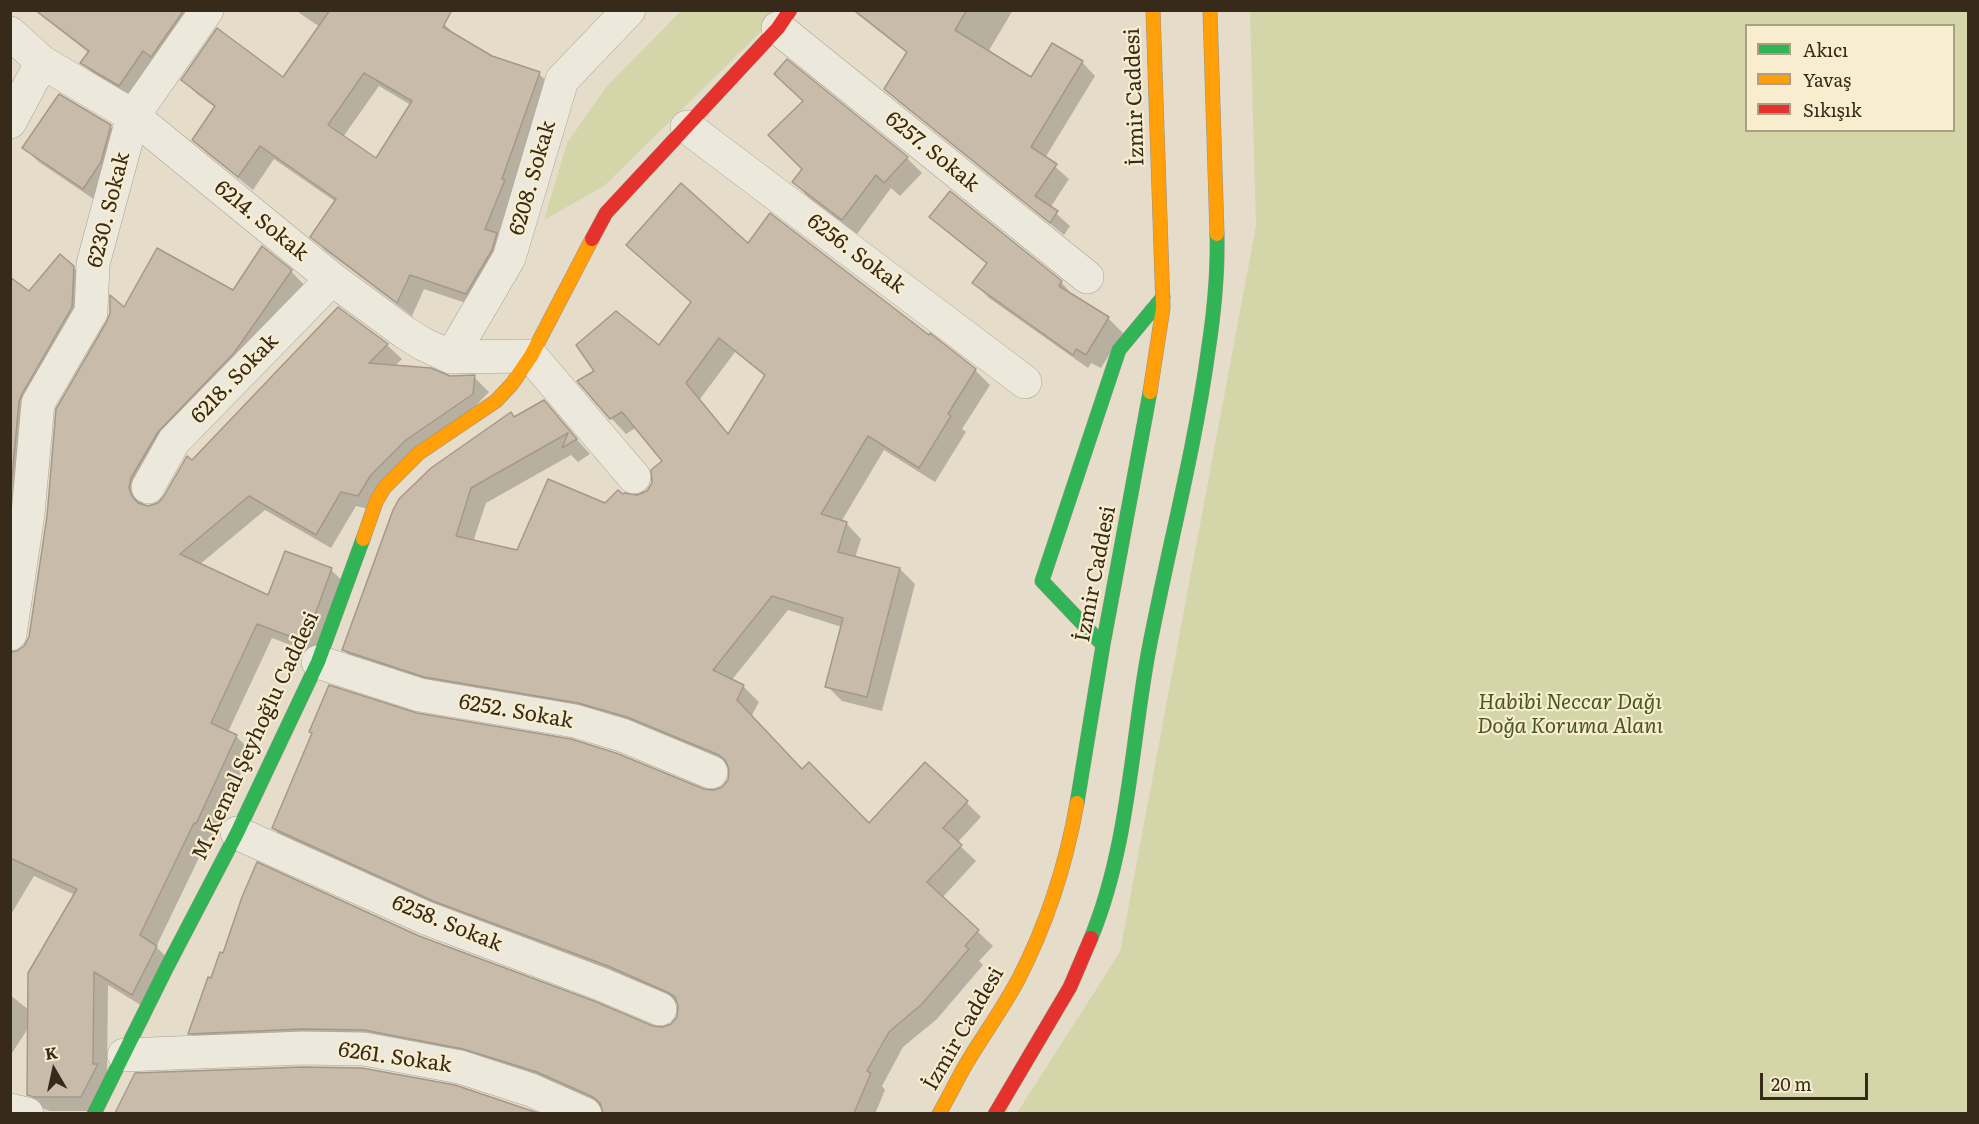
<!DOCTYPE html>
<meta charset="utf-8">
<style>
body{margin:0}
#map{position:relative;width:1979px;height:1124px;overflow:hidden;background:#e5ddc9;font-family:Literata,serif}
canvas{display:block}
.frame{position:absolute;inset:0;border:12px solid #382a1b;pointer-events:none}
.legend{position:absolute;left:1745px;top:24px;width:210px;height:108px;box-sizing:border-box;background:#f8edce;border:2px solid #ab9f86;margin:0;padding:8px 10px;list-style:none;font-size:18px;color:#382a1b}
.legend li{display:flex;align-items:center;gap:12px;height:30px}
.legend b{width:30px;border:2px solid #ab9f86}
.north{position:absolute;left:24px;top:1040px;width:60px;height:60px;-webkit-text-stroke:4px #f8edce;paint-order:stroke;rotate:351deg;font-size:16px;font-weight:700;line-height:24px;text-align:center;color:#382a1b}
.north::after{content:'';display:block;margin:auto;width:21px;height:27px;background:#382a1b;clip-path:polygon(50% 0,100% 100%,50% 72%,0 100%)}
.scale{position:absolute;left:1760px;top:1073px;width:108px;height:27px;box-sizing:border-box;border:3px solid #382a1b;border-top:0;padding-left:8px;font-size:18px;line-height:21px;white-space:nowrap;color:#382a1b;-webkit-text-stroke:4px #f8edce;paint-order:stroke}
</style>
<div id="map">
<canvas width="1979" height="1124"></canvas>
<div class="frame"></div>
<ul class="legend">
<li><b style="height:8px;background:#30b455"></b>Akıcı</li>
<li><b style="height:8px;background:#ff9f0a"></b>Yavaş</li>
<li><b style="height:8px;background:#e5322d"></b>Sıkışık</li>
</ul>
<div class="north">K</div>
<div class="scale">20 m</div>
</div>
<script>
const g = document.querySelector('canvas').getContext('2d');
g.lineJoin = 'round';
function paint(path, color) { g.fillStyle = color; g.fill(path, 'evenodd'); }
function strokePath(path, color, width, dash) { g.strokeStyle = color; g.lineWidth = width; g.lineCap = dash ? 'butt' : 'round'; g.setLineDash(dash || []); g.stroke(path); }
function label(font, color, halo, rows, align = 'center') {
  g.font = font + ' Literata,serif'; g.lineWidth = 4.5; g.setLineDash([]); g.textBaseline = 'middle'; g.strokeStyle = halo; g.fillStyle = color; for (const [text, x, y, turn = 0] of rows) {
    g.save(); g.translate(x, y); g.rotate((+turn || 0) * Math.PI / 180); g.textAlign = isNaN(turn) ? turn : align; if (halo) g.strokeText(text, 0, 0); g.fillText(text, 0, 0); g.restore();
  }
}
const green = new Path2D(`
 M681 11H779L772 21 604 186 544 220 567 143 607 86Z
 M1250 11H1968V1113H1017L1120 952 1256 226ZM1746 26H1954V130H1746Z`);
const shadow = new Path2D(`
 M34 10H209L133 99 97 77 82 63 89 53Z
 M295 10H409L444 24 458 37 491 57 539 74 554 88 481 308 424 289 412 316 326 251 312 237 336 202 274 159 253 190 208 154 194 140 216 108 197 94 183 80 283 79 320 27ZM379 86 411 105 377 160 343 137Z
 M852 10H1013L988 52 1032 79 1082 62 1095 76 1045 158 1069 179 1050 208 1070 226 1064 235 899 102 886 89 908 54Z
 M787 61 907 158 922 173 900 196 891 188 857 234 808 197 794 182 803 169 805 101Z
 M110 126 125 141 98 202 39 162 24 148Z
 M931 217 1061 282 1075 298 1108 318 1123 333 1101 368 1091 363 1088 368 989 298 974 283 988 265 946 231Z
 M749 245 929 337 975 370 990 385 962 429 966 432 935 482 884 450 841 522 846 523 861 539 855 558 900 569 915 584 882 711 842 701 827 686 842 627 788 610 731 681 744 687 759 702 751 717 802 771 869 825 966 802 981 817 957 843 976 861 942 898 993 946 979 961 983 965 937 1019 903 1047 882 1086 885 1090 875 1114H605L604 1109 553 1087 480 1063 205 1048 190 1033 419 937 652 1028 663 1029 672 1026 678 1017 679 1004 624 981 450 915 288 843 273 828 416 715 704 791 714 792 723 788 729 780 730 768 644 732 359 665 344 650 515 418 543 402 590 454 578 462 571 455 486 503 473 542 518 552 623 496 637 497 648 492 664 461 637 427 626 434 611 418 692 303 643 260ZM735 352 766 377 729 435 700 399Z
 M73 267 88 282 36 409 10 613V279L29 293Z
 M291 271 305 286 143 502 144 506 149 507 159 504 192 462 338 309 387 345 402 359 394 367 450 377H474L489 392 373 510 356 506 331 548 265 510 199 565 269 597 331 570 346 584 320 656 272 638 228 732 236 736 251 751 211 838 209 837 156 947 171 961 147 1009 108 985 107 1075 96 1111H50L44 1109 29 1094V1027L10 1056V995L29 1010 75 895 34 876 10 916V653H18L26 646 30 637 125 309 234 292Z
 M169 1073 524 1109 534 1114H140Z`);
const building = new Path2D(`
 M35 10H184L151 57 143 51 119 86 80 63 89 51Z
 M330 10H452L443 27 492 56 540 72 502 179 505 180 485 229 497 233 492 250 466 294 410 275 397 303 310 237 336 199 260 146 238 177 192 140 215 106 181 80 217 28 283 77ZM364 73 412 101 376 158 328 125Z
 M854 10H967L955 30 1031 77 1052 43 1083 61 1031 147 1057 164 1035 196 1058 211 1050 223 884 89 907 52Z
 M787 59 908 157 884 183 876 175 842 220 792 182 802 169 768 135 803 101 774 74Z
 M59 94 111 125 101 162 83 189 22 148Z
 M681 183 748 243 770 213 929 335 930 333 976 369 948 414 951 416 919 468 868 436 821 514 847 522 838 552 900 568 867 697 825 687 843 618 772 596 713 670 744 685 737 700 802 769 809 762 869 823 925 762 968 801 943 828 962 845 927 882 979 930 965 946 969 949 922 1004 889 1032 867 1071 871 1073 854 1113H603L600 1103 593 1097 537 1072 463 1049 364 1030 302 1029 188 1034 208 977 211 978 220 952 223 953 242 897 257 862 419 936 594 1001 653 1026 663 1027 671 1024 677 1017 678 1006 675 997 667 992 608 966 433 901 272 828 312 733 309 732 329 685 417 713 571 739 616 753 704 789 714 790 722 787 728 780 729 769 725 760 719 755 627 717 578 703 424 677 342 650 393 510 399 499 431 468 511 412 514 417 544 400 577 439 562 448 568 433 471 488 456 536 517 550 548 479 605 503 618 490 623 494 625 493 637 495 647 491 652 483 651 470 662 461 622 412 610 419 577 381 594 371 576 345 616 311 659 345 691 302 626 245ZM719 338 765 375 728 434 686 383Z
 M950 191 1062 281 1059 286 1109 317 1086 355 1076 349 1073 355 972 283 987 263 929 217Z
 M262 246 292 270 234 353 158 432 131 478 129 488 132 496 138 503 148 506 158 503 164 496 187 456 192 460 338 307 388 344 369 363 431 368 450 376 475 375 473 394 406 440 371 475 358 496 341 492 316 535 249 496 180 554 268 595 285 551 332 568 305 642 257 624 211 723 237 735 196 824 194 823 140 935 157 946 132 995 94 972 93 1064H98L81 1097H34L27 1095 28 973 77 889 10 858V652L17 651 24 646 29 637 47 516 56 409 107 321 110 313V295L124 307 157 248 233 290Z
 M60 254 74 266 72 307 22 394 19 401 10 499V277L29 291Z
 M303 1067 362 1068 455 1085 538 1113H115L135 1073Z`);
const street = new Path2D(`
 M778 28 1087 277
 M10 33 42 62 133 116 332 279 404 332 423 344 451 357 531 356 634 477
 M10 122 42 62
 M687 127 1025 382
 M451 357 509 258 562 80 629 10
 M148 487 174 441 332 279
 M10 634 28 514 38 403 91 312 93 264 133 116 207 10
 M318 662 420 695 575 721 622 735 711 772
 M237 833 426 918 601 984 660 1009
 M124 1055 303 1048 364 1049 460 1067 531 1090 585 1114
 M10 1110 27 1114`);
const fast = new Path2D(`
 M1103 645 1042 581 1119 350 1163 297
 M1077 803 1103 645 1150 392
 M1091 938C1128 848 1131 748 1148 654 1167 553 1194 454 1208 352 1214 313 1218 274 1217 234
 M94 1114 167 967 237 833 318 662 363 539`);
const slow = new Path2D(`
 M1210 10 1217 234
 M1150 392 1163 308 1153 10
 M363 539 376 502 384 488 419 453 496 401 512 384 531 356 592 239
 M939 1114C948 1098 956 1082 965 1066 982 1037 1002 1010 1018 980 1047 924 1066 865 1077 803`);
const jam = new Path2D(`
 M592 239 606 213 778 28 790 10
 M995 1114 1070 987 1091 938`);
const streetNames = [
 ["İzmir Caddesi",1135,97,-92],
 ["6257. Sokak",932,152,39],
 ["6208. Sokak",533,178,-74],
 ["6230. Sokak",109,210,-76],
 ["6214. Sokak",261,221,39],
 ["6256. Sokak",856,254,37],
 ["6218. Sokak",235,379,-46],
 ["İzmir Caddesi",1096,574,-79],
 ["6252. Sokak",516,712,10],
 ["M.Kemal Şeyhoğlu Caddesi",256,736,-65],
 ["6258. Sokak",447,924,22],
 ["İzmir Caddesi",964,1029,-60],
 ["6261. Sokak",395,1058,8]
];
const parkNames = [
 ["Habibi Neccar Dağı",1570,703],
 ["Doğa Koruma Alanı",1570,727]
];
paint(green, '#d4d6aa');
paint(shadow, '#0003');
paint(building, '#c9bbaa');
strokePath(building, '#a59889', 1.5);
strokePath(street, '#aaa293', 34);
strokePath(fast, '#999183', 15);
strokePath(slow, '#999183', 15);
strokePath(jam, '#999183', 15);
strokePath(street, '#ece8dc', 33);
strokePath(fast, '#30b455', 14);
strokePath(slow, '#ff9f0a', 14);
strokePath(jam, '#e5322d', 14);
label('21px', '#382a1b', '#f8edce', streetNames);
label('italic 21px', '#475720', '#f8edce', parkNames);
</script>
